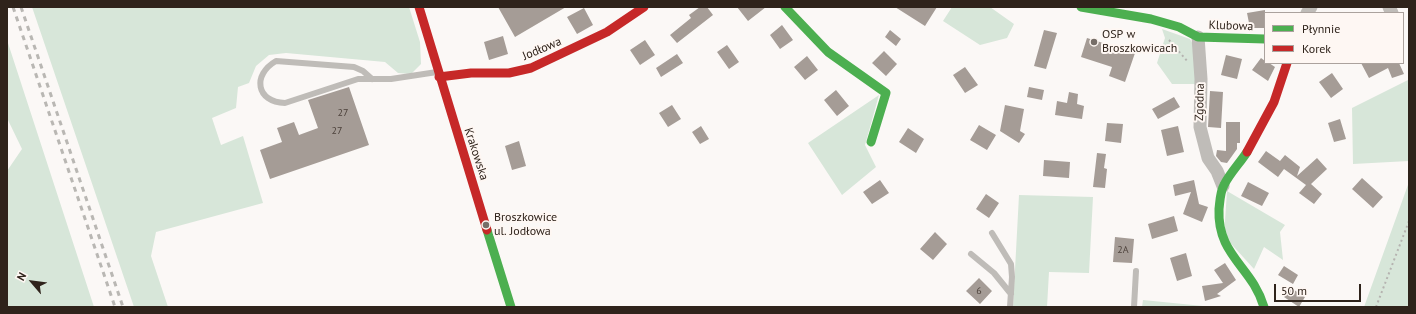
<!DOCTYPE html>
<meta charset="utf-8">
<style>
body{margin:0}
#map{position:relative;width:1416px;height:314px;overflow:hidden;background:#fbf8f6;font-family:"PT Sans",sans-serif}
canvas{display:block}
.frame{position:absolute;inset:0;border:8px solid #2f231b;pointer-events:none}
.legend{position:absolute;left:1264px;top:12px;width:140px;height:52px;box-sizing:border-box;background:#fef7f3;border:1px solid #aba29d;margin:0;padding:5px 7px;list-style:none;font-size:12px;color:#2f231b}
.legend li{display:flex;align-items:center;gap:8px;height:20px}
.legend b{width:20px;border:1px solid #aba29d}
.north{position:absolute;left:12px;top:262px;width:40px;height:40px;-webkit-text-stroke:3px #fef7f3;paint-order:stroke;rotate:298deg;font-size:11px;font-weight:700;line-height:16px;text-align:center;color:#2f231b}
.north::after{content:'';display:block;margin:auto;width:14px;height:18px;background:#2f231b;clip-path:polygon(50% 0,100% 100%,50% 72%,0 100%)}
.scale{position:absolute;left:1274px;top:284px;width:87px;height:18px;box-sizing:border-box;border:2px solid #2f231b;border-top:0;padding-left:5px;font-size:12px;line-height:14px;white-space:nowrap;color:#2f231b;-webkit-text-stroke:3px #fef7f3;paint-order:stroke}
</style>
<div id="map">
<canvas width="1416" height="314"></canvas>
<div class="frame"></div>
<ul class="legend">
<li><b style="height:5px;background:#4caf50"></b>Płynnie</li>
<li><b style="height:5px;background:#c62828"></b>Korek</li>
</ul>
<div class="north">N</div>
<div class="scale">50 m</div>
</div>
<script>
const g = document.querySelector('canvas').getContext('2d');
g.lineJoin = 'round';
function paint(path, color) { g.fillStyle = color; g.fill(path, 'evenodd'); }
function strokePath(path, color, width, dash) { g.strokeStyle = color; g.lineWidth = width; g.lineCap = dash ? 'butt' : 'round'; g.setLineDash(dash || []); g.stroke(path); }
function label(font, color, halo, rows, align = 'center') {
  g.font = font + ' "PT Sans",sans-serif'; g.lineWidth = 4; g.setLineDash([]); g.textBaseline = 'middle'; g.strokeStyle = halo; g.fillStyle = color; for (const [text, x, y, turn = 0] of rows) {
    g.save(); g.translate(x, y); g.rotate((+turn || 0) * Math.PI / 180); g.textAlign = isNaN(turn) ? turn : align; if (halo) g.strokeText(text, 0, 0); g.fillText(text, 0, 0); g.restore();
  }
}
const green = new Path2D(`
 M32 7H409L420 42 421 64 411 74 398 73 385 62 286 53 269 55 256 66 249 83 238 87 236 108 212 118 221 145 243 136 263 203 156 232 151 256 168 307H134Z
 M952 7H990L1014 24 1007 38 980 45 943 21Z
 M1162 29 1190 39 1196 50 1198 84H1172L1157 63 1165 38Z
 M7 40 94 307H7V171L22 149 7 118Z
 M1408 80 1409 161 1353 164 1352 108Z
 M879 95 865 145 876 167 842 195 808 143Z
 M1409 182V307H1364Z
 M1227 191 1285 225 1280 232 1283 260 1264 247 1254 269 1224 236Z
 M1019 195 1093 197 1089 273 1049 272 1047 307H1013Z
 M1143 300 1213 307H1142Z`);
const building = new Path2D(`
 M498 7H566L515 37Z
 M700 7H707L713 15 677 43 670 35 691 18 689 15Z
 M737 7H766L748 21Z
 M895 7H937L925 26Z
 M584 8 593 25 577 34 567 17Z
 M1265 10V28H1250L1247 13Z
 M782 25 793 40 780 49 770 35Z
 M890 30 901 39 896 46 885 37Z
 M1044 30 1057 33 1046 69 1034 66Z
 M503 36 508 54 489 60 484 42Z
 M1087 38 1135 53 1125 82 1109 76 1112 67 1081 57Z
 M645 40 655 55 640 65 630 50Z
 M727 45 739 62 729 69 717 52Z
 M884 51 897 64 886 76 872 63Z
 M677 54 683 63 661 77 656 68Z
 M1226 55 1242 59 1237 79 1221 75Z
 M807 56 818 70 805 80 794 67Z
 M1261 58 1265 61V63H1269L1275 67 1268 81 1252 70Z
 M1361 63H1399L1404 74 1392 78 1388 68 1369 78Z
 M965 67 978 85 965 93 953 75Z
 M1332 73 1343 89 1331 98 1319 82Z
 M349 87 369 145 270 179 260 150 282 142 277 128 294 122 299 135 318 128 308 100Z
 M1029 87 1044 90 1042 100 1027 97Z
 M836 90 849 106 837 116 824 100Z
 M1210 91 1223 92 1221 128 1208 127Z
 M1069 92 1078 94 1077 104 1084 106 1082 119 1055 115 1057 101 1067 103Z
 M1174 97 1180 107 1158 119 1152 109Z
 M672 105 681 119 668 127 659 113Z
 M1005 105 1024 109 1020 131 1025 134 1019 143 1000 131Z
 M1340 119 1346 139 1334 142 1328 123Z
 M1226 122H1240V143H1237V149L1227 163 1221 162 1216 156 1217 150 1226 151Z
 M1107 123 1123 124 1121 143 1105 141Z
 M979 125 996 135 987 150 970 140Z
 M701 126 709 139 700 144 692 132Z
 M1178 126 1184 152 1167 156 1161 130Z
 M908 128 924 139 916 153 899 142Z
 M519 141 526 166 512 170 505 146Z
 M1266 151 1280 161 1285 155 1300 167 1297 176 1317 158 1327 169 1311 184 1322 194 1314 204 1299 193 1306 185 1284 169 1278 177 1258 162Z
 M1097 153 1106 154 1104 168 1107 169 1105 188 1093 187Z
 M1044 160 1070 162 1069 178 1043 176Z
 M1362 178 1383 197 1373 208 1352 189Z
 M880 180 889 193 872 204 863 192Z
 M1194 180 1199 204 1208 207 1202 222 1183 214 1191 192 1175 196 1173 185Z
 M1248 182 1269 193 1262 206 1241 196Z
 M986 194 999 203 989 218 976 209Z
 M1174 216 1178 231 1152 239 1148 224Z
 M935 232 947 244 933 260 920 249Z
 M1115 237 1134 239 1132 263 1113 262Z
 M1186 253 1192 276 1177 281 1170 258Z
 M1225 263 1236 280 1217 294 1221 296 1205 301 1202 286 1223 283 1214 270Z
 M1284 266 1298 275 1293 284 1278 275Z
 M979 278 992 291 980 304 966 291Z
 M1291 288 1305 297 1299 307 1284 297Z`);
const path = new Path2D(`
 M1169 40 1188 62
 M1376 307 1409 221`);
const lane = new Path2D(`
 M372 79 363 71 354 67 276 61C252 75 256 102 285 103L358 79H391L437 72
 M992 233 1011 264 1012 277 1010 307
 M971 254 994 273 1011 294
 M1134 307 1136 271`);
const street = new Path2D(`
 M1389 7 1392 13
 M1307 13 1311 7
 M1198 37 1201 79 1200 127 1208 158 1217 171 1223 186`);
const fast = new Path2D(`
 M785 7 828 52 886 93 871 142
 M1081 7 1151 19 1179 27 1198 37 1265 39
 M1247 152C1240 163 1230 173 1224 185 1220 192 1220 201 1219 209 1217 256 1252 266 1264 307
 M487 230 511 307`);
const jam = new Path2D(`
 M419 7 487 230
 M439 77 471 73H509L531 68 607 32 644 7
 M1247 152 1274 102 1287 63`);
const rail = new Path2D(`
 M13 7 115 307
 M21 7 123 307`);
const markers = [
 [1094,42,4,"#766e68"],
 [486,225,4,"#766e68"]
];
const numberNames = [
 ["27",343,113],
 ["27",337,131],
 ["2A",1123,250],
 ["6",979,291]
];
const streetNames = [
 ["Klubowa",1231,26,2],
 ["Jodłowa",542,49,-23],
 ["Zgodna",1200,102,-89],
 ["Krakowska",476,154,72]
];
const poiNames = [
 ["OSP w",1102,35],
 ["Broszkowicach",1102,49],
 ["Broszkowice",494,218],
 ["ul. Jodłowa",494,232]
];
paint(green, '#d7e6d9');
paint(building, '#a59c96');
strokePath(path, '#b5b3b0', 2, [2, 3]);
strokePath(lane, '#bfbcb8', 6);
strokePath(street, '#bfbcb8', 13);
strokePath(fast, '#4caf50', 9);
strokePath(jam, '#c62828', 9);
strokePath(rail, '#b9b7b3', 3, [5, 5]);
for (const [x, y, r, color] of markers) { const dot = new Path2D(); dot.arc(x, y, r, 0, 2 * Math.PI); g.fillStyle = color; g.fill(dot); strokePath(dot, '#fef7f3', 1.5); }
label('10px', '#4c413a', null, numberNames);
label('12px', '#2f231b', '#fef7f3', streetNames);
label('12px', '#2f231b', '#fef7f3', poiNames, 'left');
</script>
